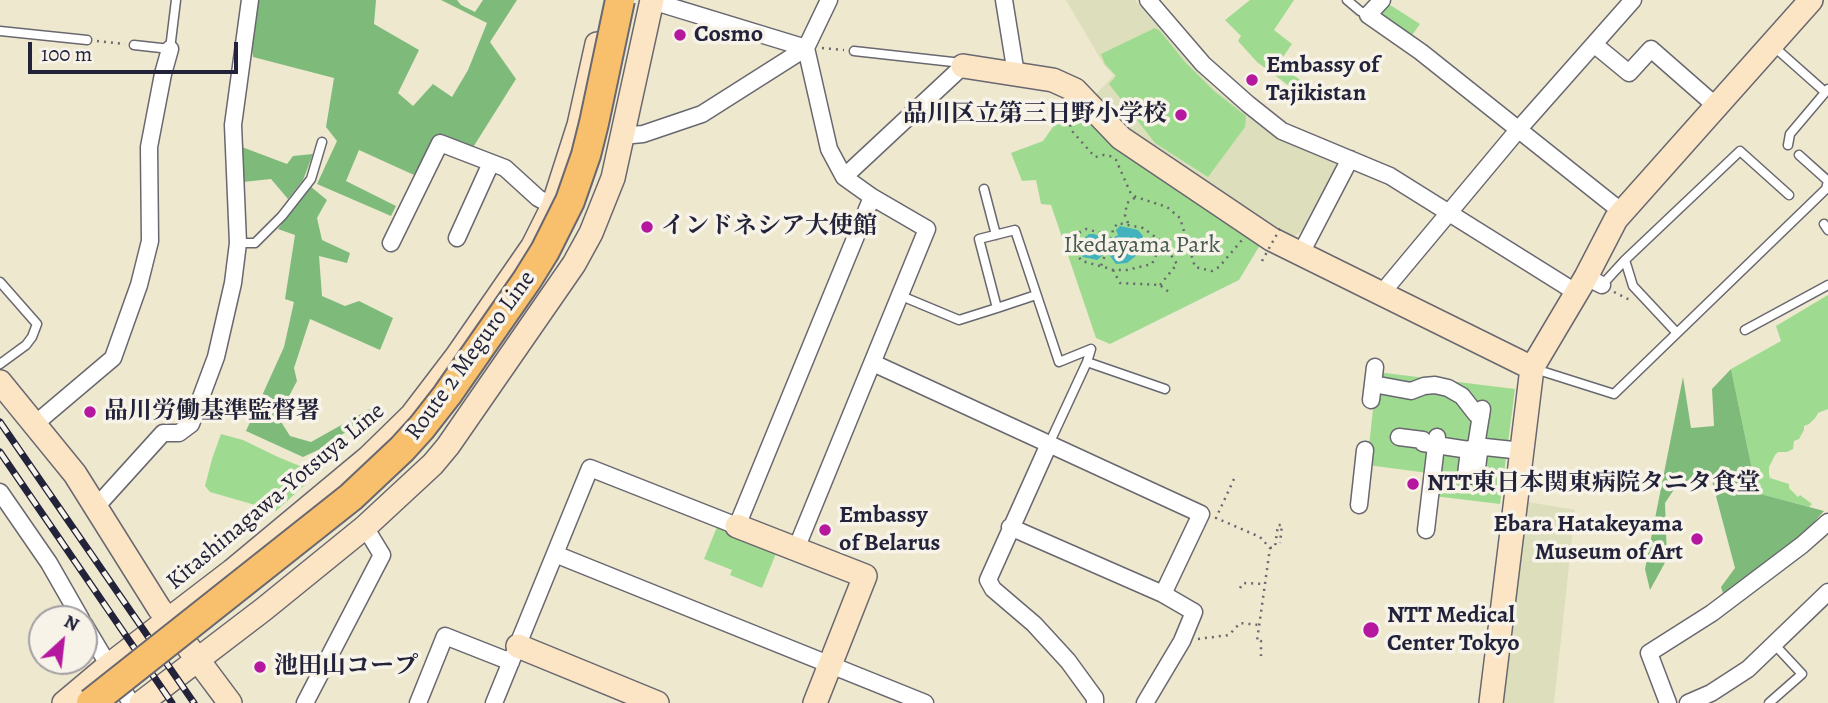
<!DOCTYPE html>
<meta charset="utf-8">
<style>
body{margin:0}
#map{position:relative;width:1828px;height:703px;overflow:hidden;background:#eee8cf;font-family:Alegreya,serif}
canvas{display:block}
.north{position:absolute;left:28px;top:605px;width:70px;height:70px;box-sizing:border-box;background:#f7f3e8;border:2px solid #a29fa3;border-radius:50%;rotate:27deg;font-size:19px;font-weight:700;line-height:28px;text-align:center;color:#22223b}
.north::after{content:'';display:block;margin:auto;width:24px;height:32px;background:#b5179e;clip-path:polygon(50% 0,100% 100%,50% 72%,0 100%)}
.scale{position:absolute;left:28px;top:42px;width:210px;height:32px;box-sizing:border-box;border:4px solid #22223b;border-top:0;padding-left:9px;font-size:21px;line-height:24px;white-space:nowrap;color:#22223b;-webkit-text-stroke:5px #f7f3e8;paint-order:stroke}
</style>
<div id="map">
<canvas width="1828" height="703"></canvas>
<div class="north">N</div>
<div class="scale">100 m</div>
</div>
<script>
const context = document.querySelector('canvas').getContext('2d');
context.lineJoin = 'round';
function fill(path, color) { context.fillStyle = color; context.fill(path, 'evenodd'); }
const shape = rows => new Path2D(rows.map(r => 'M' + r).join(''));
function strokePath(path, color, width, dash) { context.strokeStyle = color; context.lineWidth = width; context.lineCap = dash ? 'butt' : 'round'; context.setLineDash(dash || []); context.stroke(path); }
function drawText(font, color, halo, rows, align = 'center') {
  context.font = font + ' Alegreya,"Noto Serif JP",serif'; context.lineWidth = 7; context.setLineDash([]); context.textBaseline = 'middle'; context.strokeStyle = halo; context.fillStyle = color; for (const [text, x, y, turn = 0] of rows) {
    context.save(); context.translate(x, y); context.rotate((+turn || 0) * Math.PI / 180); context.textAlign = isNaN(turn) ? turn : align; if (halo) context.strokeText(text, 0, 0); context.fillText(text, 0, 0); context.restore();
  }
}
const built = shape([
 [1066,0,1135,0,1188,62,1216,90,1281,138,1340,161,1304,229,1293,237,1269,226,1130,135,1095,95,1114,75,1104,65],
 [1522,501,1575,510,1554,703,1497,703]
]);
const green = shape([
 [1250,0,1294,0,1274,30,1292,44,1278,64,1307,85,1300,94,1257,62,1238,41,1241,36,1225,20],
 [1387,3,1420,24,1410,38,1376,15],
 [1155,28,1160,31,1185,62,1214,91,1246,116,1245,127,1208,177,1155,143,1109,84,1116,76,1105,64,1101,54],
 [1081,106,1263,240,1239,280,1110,344,1096,338,1051,205,1041,204,1036,180,1022,181,1011,153,1043,141,1055,124],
 [1828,295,1828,409,1818,413,1816,417,1809,424,1804,426,1804,430,1799,439,1794,441,1793,449,1787,452,1778,452,1775,455,1769,467,1769,474,1770,478,1789,484,1789,488,1798,497,1800,495,1812,504,1809,507,1757,493,1731,369,1781,341,1776,326],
 [1377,372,1515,389,1500,504,1434,496,1436,474,1367,465],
 [221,434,243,440,278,457,312,471,306,484,276,511,210,492,205,486,212,459],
 [717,527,777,551,762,588,730,575,732,570,704,559]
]);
const forest = shape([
 [257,0,376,0,374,24,419,50,398,93,413,106,433,84,452,97,468,70,487,23,441,0,457,0,461,5,475,12,483,0,517,0,490,42,516,79,472,149,435,137,414,175,359,150,346,181,396,206,391,216,317,184,337,141,326,127,334,78,253,57,251,42],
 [242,147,287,164,293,156,313,154,303,180,288,199,271,179,243,182],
 [310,186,327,200,317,218,322,240,350,253,347,263,319,256,322,296,345,306,359,301,393,318,380,350,310,319,294,368,297,381,278,417,290,436,311,442,377,405,331,444,303,457,246,431,284,347,294,302,285,299,295,235,278,229],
 [1731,369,1757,493,1824,511,1800,538,1724,596,1721,587,1735,568,1712,481,1679,482,1665,503,1667,559,1650,590,1645,569,1683,377,1691,428,1714,426,1712,389]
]);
const water = shape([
 [1120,226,1138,230,1143,236,1137,255,1127,263,1116,264,1107,252,1097,260,1083,257,1079,253,1080,242,1089,234,1094,234,1107,240,1112,239,1118,235,1116,230]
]);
const path = shape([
 [97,41,125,44],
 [822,48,844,50],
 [1071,111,1069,121,1072,131,1095,157,1104,155,1110,156,1116,160,1131,194,1136,197,1167,207,1180,218,1195,267,1212,271,1219,267,1242,240],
 [1128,223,1125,215,1127,203,1136,197],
 [1162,242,1186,238],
 [1100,266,1082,261,1077,255,1076,246,1080,232,1086,229,1112,236],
 [1113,270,1120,283,1160,285,1170,293],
 [1160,285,1177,264,1162,242,1143,228,1118,223,1113,229,1112,236,1101,266,1113,270,1127,270,1152,264,1162,242],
 [1614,292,1630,300],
 [1234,479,1216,518,1260,537,1270,548,1257,641,1261,641,1261,656],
 [1270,548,1275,547,1278,525,1282,525,1280,543],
 [1240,588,1243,583,1265,584],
 [1198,639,1229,635,1240,623,1259,625]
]);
const lane = shape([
 [1347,0,1360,11,1368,15],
 [0,31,87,40],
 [134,45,170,49,176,0],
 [1772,45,1825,92],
 [854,51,953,62,960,65],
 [1788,145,1790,134,1828,89],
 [1799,155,1828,181],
 [984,189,996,235],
 [1824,224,1828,230],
 [238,243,255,243,282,216,311,179,322,142],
 [1625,260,1633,286,1676,332],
 [0,282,37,324,32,337,26,345,0,364],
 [1602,285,1625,260,1740,151,1789,195],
 [899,295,959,320,997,308,979,239,1015,230,1059,362,1091,349,1087,362,1049,444],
 [997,308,1036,295],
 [1745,330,1828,285],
 [1087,362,1165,389],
 [1535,369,1614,394,1826,189,1828,181],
 [1769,703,1802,674,1774,644]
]);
const street = shape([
 [1004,0,1016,74],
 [1148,0,1203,64,1248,104,1282,131,1390,176,1577,293],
 [1382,0,1368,15,1421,52,1622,212],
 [652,1,806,48],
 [1595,45,1629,73,1651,49,1716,106],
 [622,136,643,134,702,114,806,48,829,0],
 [844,177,963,66],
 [457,238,491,163],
 [391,243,440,143,505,168,538,198,553,206],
 [1301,253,1350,159],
 [1586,277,1602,285],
 [1381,294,1518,130,1633,0],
 [873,363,1201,514,1163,594,1194,612,1182,641,1145,703],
 [1373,384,1411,391,1424,386,1435,385,1448,388,1462,396,1476,414,1481,416],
 [1371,400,1375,367],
 [1482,409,1476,446,1475,451,1479,452,1476,476,1466,475,1469,450,1476,446,1522,451],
 [35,424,113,358,139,285,150,241,149,147,163,74,170,49],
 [1399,437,1423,440,1423,443,1469,450],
 [1049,444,988,580,993,589,1034,624,1068,661,1095,698,1095,703],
 [0,492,49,563,81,619],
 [1359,505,1365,450],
 [96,507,163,433,179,433,191,424,216,357,233,283,238,243,233,125,250,0],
 [1010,527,1163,594],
 [1426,530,1437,437],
 [796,549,927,229,872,197,844,177,829,149,806,48],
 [555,554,925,703],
 [84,624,131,703],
 [305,703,382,555,365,527],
 [418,703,445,636,511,662],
 [494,703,590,468,737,526,872,197],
 [1668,703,1649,653,1712,613,1802,545,1828,522],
 [1688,703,1711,693,1748,669,1828,592]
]);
const secondary = shape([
 [963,66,1053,80,1075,90,1121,138,1271,239,1532,368],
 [0,382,75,474,159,608,230,703],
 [737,526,865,576,815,703],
 [518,646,657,703],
 [64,703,108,666,232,571,369,457,412,415,457,356,533,246,553,206,579,125,597,44],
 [141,703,264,609,365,527,433,464,448,446,574,264,591,233,613,178,652,0],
 [1491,703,1532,368,1586,277,1616,219,1811,0]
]);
const rail = shape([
 [0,422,194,703],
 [0,452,172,703]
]);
const pathBridge = shape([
 [1262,261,1282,225]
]);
const highwayBridge = shape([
 [91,703,351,497,402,449,422,427,447,395,527,280,545,251,570,201,586,155,594,123,620,0]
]);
const markers = [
 [680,35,7,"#b5179e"],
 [1252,80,7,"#b5179e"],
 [1181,115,7,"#b5179e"],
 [647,227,7,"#b5179e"],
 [90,412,7,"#b5179e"],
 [1413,484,7,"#b5179e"],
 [825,530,7,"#b5179e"],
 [1697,539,7,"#b5179e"],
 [1371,630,9,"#b5179e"],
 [260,667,7,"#b5179e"]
];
const poiNames = [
 ["Cosmo",694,35],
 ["Embassy of",1266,66],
 ["Tajikistan",1266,94],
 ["品川区立第三日野小学校",1167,115,"right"],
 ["インドネシア大使館",661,227],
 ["品川労働基準監督署",104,412],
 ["NTT東日本関東病院タニタ食堂",1427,484],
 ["Embassy",839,516],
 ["of Belarus",839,544],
 ["Ebara Hatakeyama",1683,525,"right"],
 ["Museum of Art",1683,553,"right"],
 ["NTT Medical",1387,616],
 ["Center Tokyo",1387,644],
 ["池田山コープ",274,667]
];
const parkNames = [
 ["Ikedayama Park",1142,246]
];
const streetNames = [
 ["Route 2 Meguro Line",471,356,-54],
 ["Kitashinagawa-Yotsuya Line",276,497,-40]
];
fill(built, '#dcdebc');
fill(green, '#9edb90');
fill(forest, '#7ebb7a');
fill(water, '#43b2bd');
strokePath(lane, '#69676f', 11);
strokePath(street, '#69676f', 19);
strokePath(secondary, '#69676f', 26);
strokePath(path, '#69676f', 2.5, [2, 5]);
strokePath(lane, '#fff', 8);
strokePath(street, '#fff', 16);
strokePath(secondary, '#fce5c4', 23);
strokePath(rail, '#22223b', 7);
strokePath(rail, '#f7f3e8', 4.5, [13]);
strokePath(highwayBridge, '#69676f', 32, []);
strokePath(pathBridge, '#69676f', 2.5, [2, 5]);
strokePath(highwayBridge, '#f8bf6c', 28);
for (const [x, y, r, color] of markers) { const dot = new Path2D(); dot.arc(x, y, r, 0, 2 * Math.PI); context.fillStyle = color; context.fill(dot); strokePath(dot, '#f7f3e8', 2.5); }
drawText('bold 24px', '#22223b', '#f7f3e8', poiNames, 'left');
drawText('24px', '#475a54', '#f7f3e8', parkNames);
drawText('24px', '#22223b', '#f7f3e8', streetNames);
</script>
